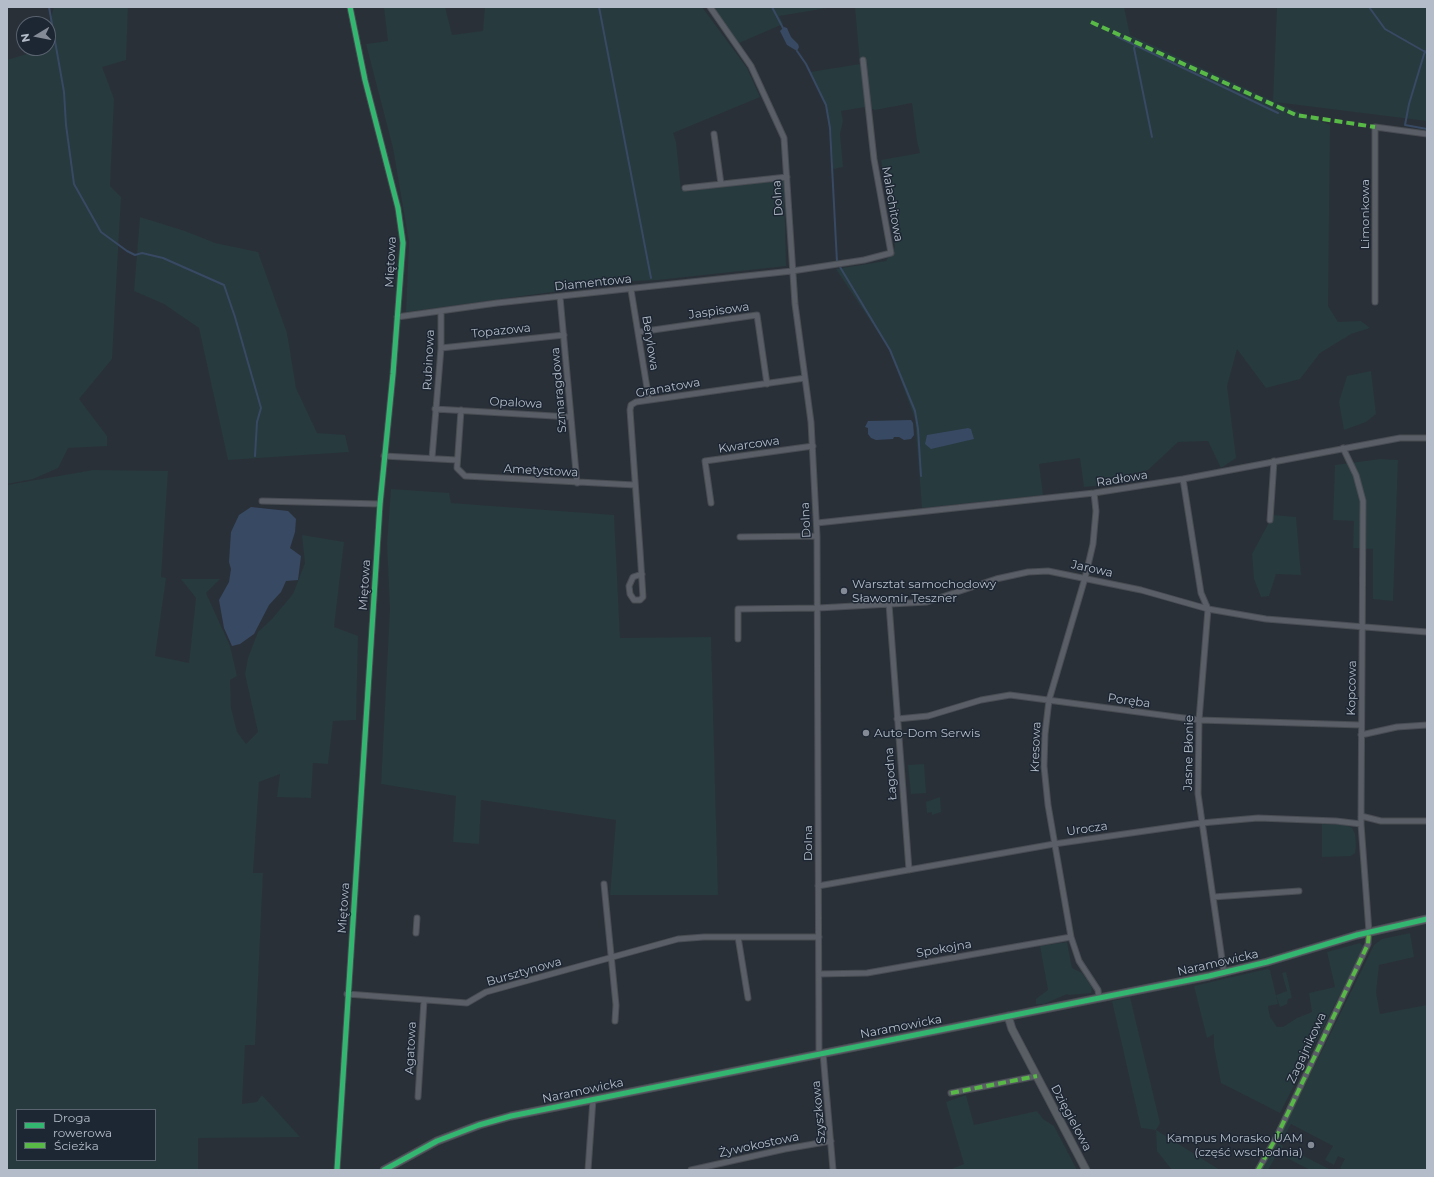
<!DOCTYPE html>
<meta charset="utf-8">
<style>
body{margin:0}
#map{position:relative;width:1434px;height:1177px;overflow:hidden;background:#2a3038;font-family:Montserrat,sans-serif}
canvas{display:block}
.frame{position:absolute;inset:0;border:8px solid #b4bcc9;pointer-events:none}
.legend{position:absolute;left:16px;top:1109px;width:140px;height:52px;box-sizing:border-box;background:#1d2633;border:1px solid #59626f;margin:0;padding:5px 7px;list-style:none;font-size:12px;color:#b4bcc9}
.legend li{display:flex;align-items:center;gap:8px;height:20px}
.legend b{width:20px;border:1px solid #59626f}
.north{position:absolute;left:16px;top:16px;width:40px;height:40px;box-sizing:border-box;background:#1d2633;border:1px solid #59626f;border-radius:50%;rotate:260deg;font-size:11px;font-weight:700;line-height:16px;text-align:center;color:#b4bcc9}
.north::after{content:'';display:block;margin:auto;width:14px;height:18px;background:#848b96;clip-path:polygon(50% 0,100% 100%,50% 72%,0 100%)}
</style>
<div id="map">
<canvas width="1434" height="1177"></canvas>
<div class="frame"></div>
<ul class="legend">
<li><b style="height:5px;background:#33b770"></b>Droga rowerowa</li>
<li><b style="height:5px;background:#58b947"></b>Ścieżka</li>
</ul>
<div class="north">N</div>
</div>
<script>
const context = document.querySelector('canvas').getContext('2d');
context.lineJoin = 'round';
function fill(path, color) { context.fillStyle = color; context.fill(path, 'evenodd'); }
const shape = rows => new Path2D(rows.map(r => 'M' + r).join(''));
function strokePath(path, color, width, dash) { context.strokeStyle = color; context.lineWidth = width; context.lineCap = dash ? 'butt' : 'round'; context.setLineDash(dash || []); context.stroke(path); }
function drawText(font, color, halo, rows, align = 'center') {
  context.font = font + ' Montserrat,sans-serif'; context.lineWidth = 3; context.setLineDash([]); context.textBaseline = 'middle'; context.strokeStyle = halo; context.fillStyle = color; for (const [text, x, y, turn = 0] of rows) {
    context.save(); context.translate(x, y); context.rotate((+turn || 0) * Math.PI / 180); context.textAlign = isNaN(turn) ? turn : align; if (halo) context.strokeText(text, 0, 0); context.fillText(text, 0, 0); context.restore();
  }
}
const green = shape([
 [54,7,128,7,126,60,102,67,114,99,110,186,121,197,112,359,79,399,107,436,107,446,68,448,58,468,33,479,7,484,7,60,53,46,49,24],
 [445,7,452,35,483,31,485,7,702,7,747,68,760,97,673,133,676,142,681,190,784,181,786,266,658,280,632,281,406,312,409,242,393,148,366,44,388,41,384,8],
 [712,7,833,7,779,16,783,24,739,43],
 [855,7,1124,7,1130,35,1273,101,1277,7,1427,7,1427,121,1275,102,1330,125,1328,306,1338,322,1361,321,1370,328,1351,334,1320,353,1300,379,1266,388,1237,349,1227,386,1236,458,1221,468,1208,441,1178,442,1148,470,1127,475,1113,484,1084,487,1080,458,1039,464,1043,495,922,508,915,419,890,350,836,269,886,261,895,247,881,160,920,153,917,141,912,103,875,110,865,107,841,111,843,121,840,134,843,167,833,169,831,130,826,105,810,72,860,64],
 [140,217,185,231,215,243,258,252,287,333,296,388,317,433,345,435,349,452,228,460,199,328,164,304,134,291],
 [1371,371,1376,414,1366,422,1344,430,1339,402,1347,376],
 [1380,459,1398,460,1393,601,1373,599,1373,549,1353,548,1354,521,1333,520,1335,465],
 [93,470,168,471,161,577,166,578,155,656,189,663,196,598,181,579,220,579,206,593,230,646,237,676,230,680,231,708,237,732,246,744,258,732,245,674,248,658,258,632,272,619,293,594,305,563,302,535,344,542,334,627,358,636,356,720,333,721,328,764,313,763,311,798,277,797,280,774,259,782,253,873,263,873,255,1045,245,1045,242,1104,257,1102,262,1095,300,1137,198,1138,198,1170,7,1170,7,485],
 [17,1110,155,1110,155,1160,17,1160],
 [391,489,449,493,451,503,614,515,620,638,711,637,718,895,610,895,616,820,481,800,479,844,453,842,456,796,381,784,390,609,387,543],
 [1273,515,1296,517,1301,575,1276,574,1269,596,1261,597,1254,579,1252,554],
 [924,764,926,793,911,794,908,765],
 [940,797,941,812,932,815,932,812,927,813,926,802],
 [1322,824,1347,825,1352,828,1355,834,1356,846,1355,853,1351,856,1322,857],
 [1410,933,1414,957,1379,965,1376,992,1380,1014,1427,1005,1427,1170,1343,1170,1340,1168,1345,1159,1340,1157,1338,1156,1334,1165,1325,1160,1333,1146,1291,1124,1285,1135,1293,1139,1291,1142,1283,1139,1282,1132,1374,945,1382,939],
 [1067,942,1072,968,1082,973,1087,980,1092,988,1091,993,1069,995,1067,994,1044,1004,1036,1004,1036,999,1048,990,1040,946],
 [1360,943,1364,947,1280,1113,1221,1083,1214,1047,1214,1034,1207,1038,1194,986,1267,969,1270,970,1278,1004,1268,1006,1270,1017,1277,1027,1283,1027,1297,1018,1312,1012,1309,993,1335,987,1327,952],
 [1286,972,1292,998,1288,999,1287,1004,1280,1007,1276,995,1287,991,1282,973],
 [1130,997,1160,1123,1156,1130,1220,1170,1172,1170,1157,1151,1156,1130,1141,1128,1112,1001],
 [966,1095,974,1125,1037,1111,1043,1119,1054,1126,1077,1170,949,1170,964,1164,946,1102],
 [1278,1143,1283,1146,1279,1155,1277,1154,1268,1170,1262,1170],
 [1292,1150,1325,1167,1331,1170,1310,1170,1285,1157,1289,1151]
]);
const water = shape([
 [784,27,787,28,791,37,798,44,799,47,797,51,787,45,780,31],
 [911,420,913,423,914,435,911,439,904,440,899,437,894,437,893,439,876,440,871,438,868,434,868,428,865,427,868,421],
 [968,428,971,429,974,439,931,449,925,444,927,435],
 [251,507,288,511,296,519,295,532,290,548,301,556,298,580,286,581,281,592,269,605,254,634,240,644,232,646,224,628,219,600,229,582,231,569,229,562,231,532,239,515]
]);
const stream = shape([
 [49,7,64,92,66,125,74,184,101,232,127,251,135,255,142,253,163,258,224,285,235,317,261,408,257,422,255,456],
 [599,7,651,278],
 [772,7,783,28],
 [1369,7,1385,29,1427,53],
 [1116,36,1278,113],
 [1136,45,1134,48,1152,137],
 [797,51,806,64,826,105,830,128,837,262,890,350,915,411,918,429,921,476],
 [1425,51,1409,104,1405,125,1427,129]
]);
const street = shape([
 [710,7,751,66,784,138,795,304,811,422,817,536,819,1053],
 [714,134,721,184],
 [685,188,787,177],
 [631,290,649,400],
 [560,297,577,483],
 [1375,302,1375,127,1427,134],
 [397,317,497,303,792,271,864,260,891,253,874,159,863,60],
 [639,332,757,315,767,384],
 [441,348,564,335],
 [435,409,571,417],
 [461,410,457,468,465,476,635,485],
 [384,456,457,460],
 [432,458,441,348,441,311],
 [1183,479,1201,593,1208,609,1199,720,1198,794,1224,973],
 [1094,493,1096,511,1093,544,1085,578,1049,700,1045,734,1044,766,1048,805,1071,937,1079,961,1098,990,1099,998],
 [262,501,380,504],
 [711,503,705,461,813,446],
 [1270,520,1274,461],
 [817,523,1094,493,1183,479,1400,438,1427,438],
 [740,537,817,536],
 [642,574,633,577,629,586,630,594,634,600,640,600,643,597,640,550,630,410,631,405,636,402,805,378],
 [889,604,909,870],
 [738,639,738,609,818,608,927,602,996,579,1028,572,1048,571,1141,590,1208,609,1266,619,1427,632],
 [897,719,928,716,981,700,1010,695,1199,720,1361,725],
 [1361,735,1397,727,1427,725],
 [1361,816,1381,821,1427,821],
 [604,884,616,1005,615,1021],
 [818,886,1054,844,1201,823,1258,818,1336,821,1361,824],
 [1213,897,1299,891],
 [416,933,417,918],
 [738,937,748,998],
 [819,974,867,973,1071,937],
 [347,994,467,1003,486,992,678,939,704,937,819,937],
 [823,1053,833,1170],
 [951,1093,1037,1076],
 [418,1097,424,1000],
 [337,1170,380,504,393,374,403,243,398,208,365,80,350,7],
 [588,1170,593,1099],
 [691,1170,785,1149,831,1141],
 [1258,1170,1276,1138,1368,944,1369,932,1361,824,1363,501,1356,475,1343,448]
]);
const secondary = shape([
 [1008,1016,1012,1029,1086,1170],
 [384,1170,437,1141,479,1125,511,1116,1209,976,1267,962,1357,935,1427,919]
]);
const quiet = shape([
 [1091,22,1296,115,1375,127],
 [951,1093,1037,1076],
 [1258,1170,1276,1138,1368,944,1369,932]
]);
const cycleway = shape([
 [337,1170,380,504,393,374,403,243,398,208,365,80,350,7],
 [384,1170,437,1141,479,1125,511,1116,1209,976,1267,962,1357,935,1427,919]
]);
const markers = [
 [844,591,4,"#848b96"],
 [866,733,4,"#848b96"],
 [1311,1145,4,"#848b96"]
];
const streetNames = [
 ["Dolna",778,198,-94],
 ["Malachitowa",892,204,80],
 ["Limonkowa",1365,214,-90],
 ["Miętowa",391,262,-87],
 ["Diamentowa",593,283,-6],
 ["Jaspisowa",719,311,-8],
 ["Topazowa",501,331,-6],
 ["Berylowa",650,343,81],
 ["Rubinowa",429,360,-87],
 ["Granatowa",668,388,-10],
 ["Szmaragdowa",559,390,-95],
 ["Opalowa",516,403,3],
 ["Kwarcowa",749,445,-8],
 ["Ametystowa",541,471,3],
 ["Radłowa",1122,479,-9],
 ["Dolna",806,520,-93],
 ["Jarowa",1092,569,12],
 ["Miętowa",365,585,-86],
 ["Kopcowa",1352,688,-89],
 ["Poręba",1129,701,8],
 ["Kresowa",1036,747,-88],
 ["Jasne Błonie",1189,753,-89],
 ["Łagodna",891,774,-94],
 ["Urocza",1087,829,-8],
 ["Dolna",808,843,-90],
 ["Miętowa",344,908,-86],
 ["Spokojna",944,949,-10],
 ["Naramowicka",1218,963,-13],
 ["Bursztynowa",524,972,-16],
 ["Naramowicka",901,1027,-11],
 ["Agatowa",411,1048,-87],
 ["Zagajnikowa",1307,1048,-65],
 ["Naramowicka",583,1091,-12],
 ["Szyszkowa",819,1112,-95],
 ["Dzięgielowa",1071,1118,62],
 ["Żywokostowa",759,1145,-12]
];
const poiNames = [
 ["Warsztat samochodowy",852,584],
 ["Sławomir Teszner",852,598],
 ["Auto-Dom Serwis",874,733],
 ["Kampus Morasko UAM",1303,1138,"right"],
 ["(część wschodnia)",1303,1152,"right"]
];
fill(green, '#273a3e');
fill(water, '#384963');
strokePath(stream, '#384963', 2);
strokePath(street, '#484c53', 7);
strokePath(secondary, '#484c53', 9);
strokePath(street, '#5a5e66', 5);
strokePath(secondary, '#595d64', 7);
strokePath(quiet, '#58b947', 4, [8, 4]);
strokePath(cycleway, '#33b770', 5);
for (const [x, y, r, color] of markers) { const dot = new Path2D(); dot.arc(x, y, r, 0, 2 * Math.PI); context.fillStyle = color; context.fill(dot); strokePath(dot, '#1d2633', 1.5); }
drawText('12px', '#b4bcc9', '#1d2633', streetNames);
drawText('12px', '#b4bcc9', '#1d2633', poiNames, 'left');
</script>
